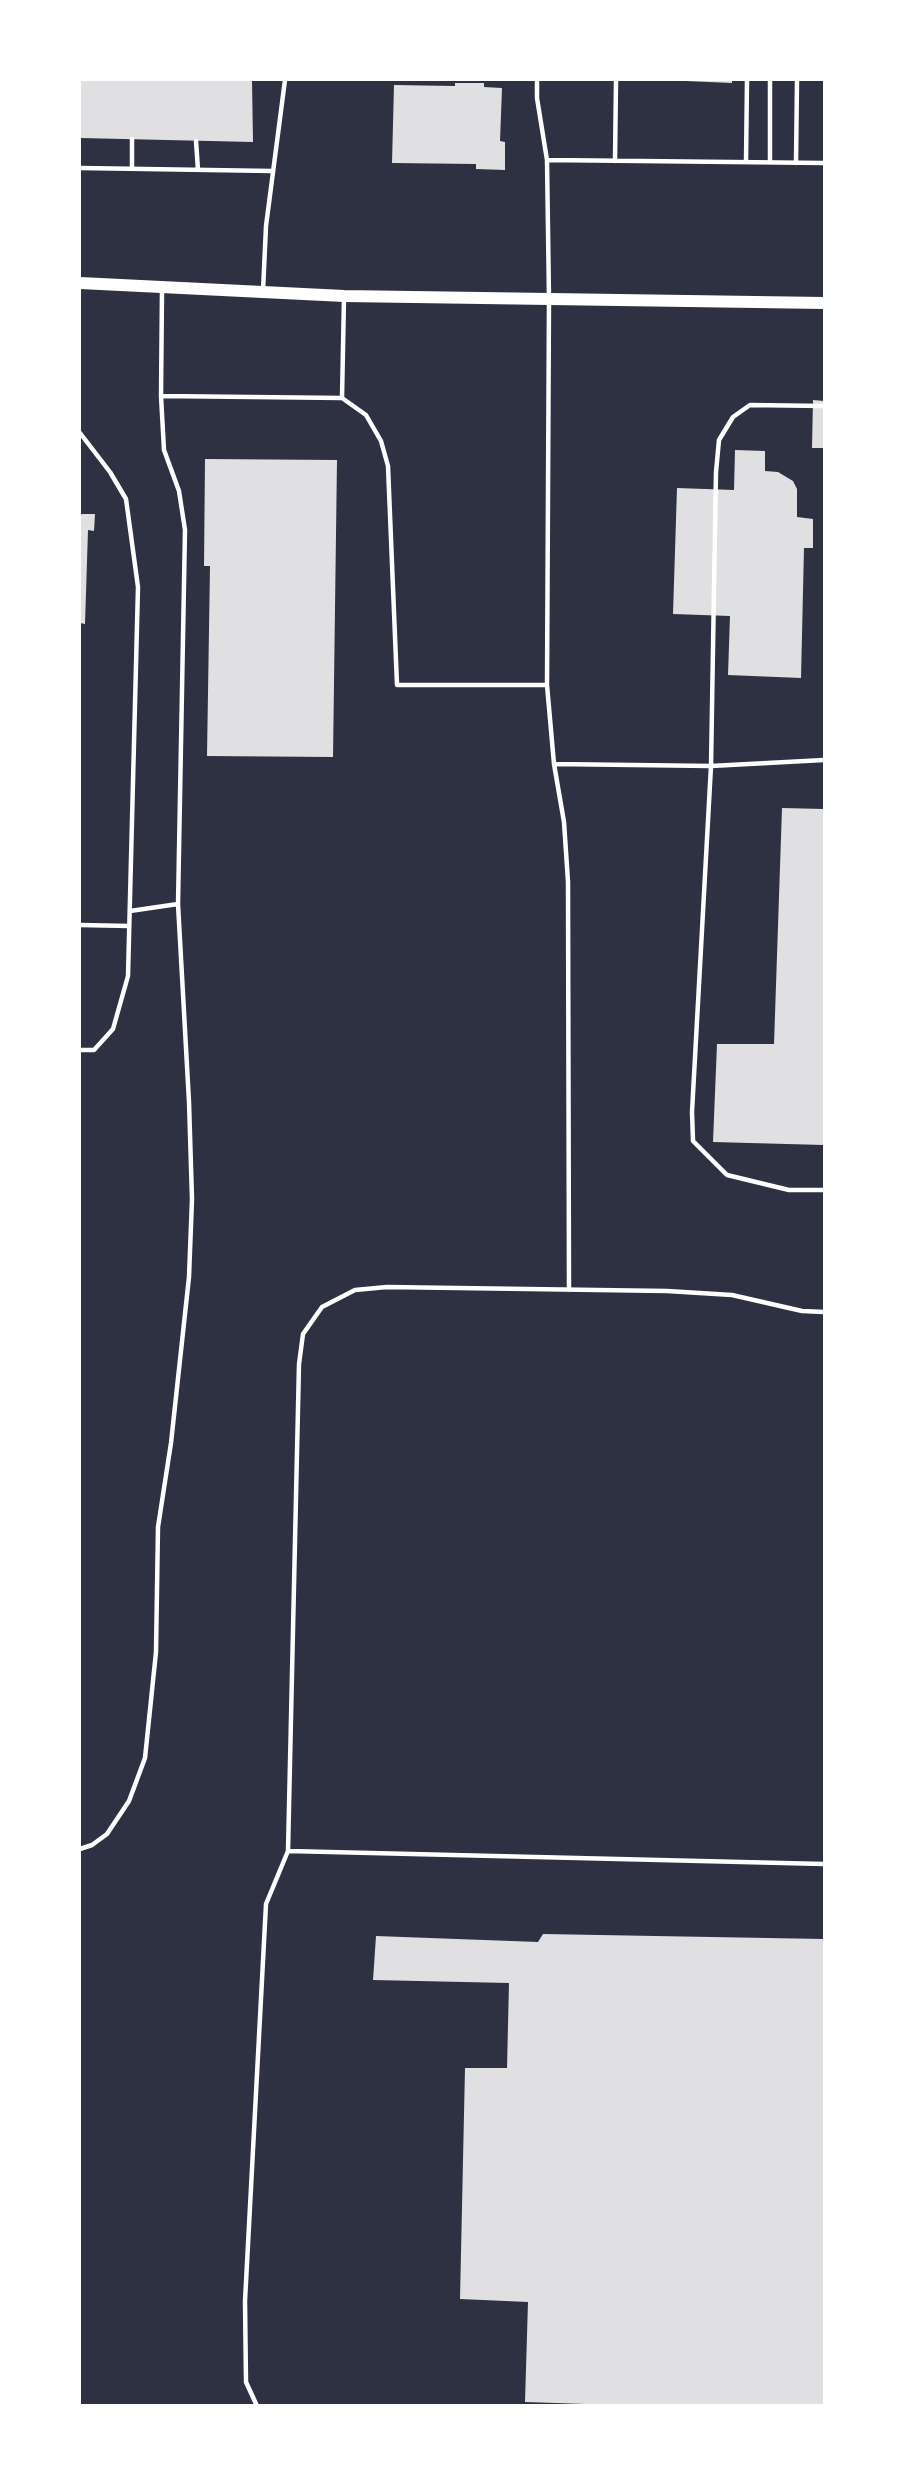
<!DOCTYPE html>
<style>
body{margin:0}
#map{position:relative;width:904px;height:2485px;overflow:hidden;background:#2d3142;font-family:Montserrat,sans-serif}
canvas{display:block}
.frame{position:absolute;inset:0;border:81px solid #fff;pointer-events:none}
</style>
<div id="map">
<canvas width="904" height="2485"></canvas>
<div class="frame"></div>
</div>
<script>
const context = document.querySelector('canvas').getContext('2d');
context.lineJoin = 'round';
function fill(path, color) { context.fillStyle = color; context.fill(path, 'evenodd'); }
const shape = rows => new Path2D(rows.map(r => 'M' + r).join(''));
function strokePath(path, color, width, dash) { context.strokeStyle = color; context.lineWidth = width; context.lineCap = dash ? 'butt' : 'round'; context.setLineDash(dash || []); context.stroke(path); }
const building = shape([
 [80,80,252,80,253,142,80,138],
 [686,80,732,80,732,83,686,81],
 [455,83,484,83,484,87,502,88,500,141,505,142,505,170,476,169,476,164,392,163,394,85,455,86],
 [813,400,824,401,824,448,812,448],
 [735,450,765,451,765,471,778,472,793,481,797,489,797,517,813,519,813,548,804,548,801,678,728,675,730,616,673,614,677,488,734,490],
 [205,459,337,460,333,757,207,756,210,566,204,566],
 [80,514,95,514,94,531,88,530,85,624,80,623],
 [782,808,824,809,824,1145,713,1142,717,1044,774,1044],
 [543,1934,824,1939,824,2406,646,2406,525,2402,528,2302,460,2299,465,2068,507,2068,509,1983,373,1980,376,1936,538,1942]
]);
const service = shape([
 [537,80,537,98,547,160,549,299,547,685,554,764,711,766,824,760],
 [132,139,132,169],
 [196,141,198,170],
 [547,160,824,163],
 [615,161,616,80],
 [746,162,747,80],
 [770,162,770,80],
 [796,163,797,80],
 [80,168,272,171],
 [162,289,161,396,342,398,366,415,381,441,388,466,397,685,547,685],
 [263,291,266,226,285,80],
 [342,398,344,298],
 [824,406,750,405,733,417,719,440,716,472,711,766,692,1112,693,1141,727,1175,789,1190,824,1190],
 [80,433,110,472,126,499,138,587,128,976,113,1029,94,1050,80,1050],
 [554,764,564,822,568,882,569,1290],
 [130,911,178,904],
 [80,925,129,926],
 [80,1849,92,1845,107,1834,129,1801,145,1758,156,1652,158,1527,171,1443,189,1277,192,1199,189,1102,178,904,185,530,179,491,164,450,161,396],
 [288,1851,824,1864],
 [257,2406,246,2382,245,2301,266,1904,288,1851,299,1364,303,1334,322,1307,355,1290,387,1287,667,1291,732,1295,802,1311,824,1312]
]);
const secondary = shape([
 [80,283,344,296,824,303]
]);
fill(building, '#e0e0e3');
strokePath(service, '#fff', 4.5);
strokePath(secondary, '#fff', 12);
</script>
